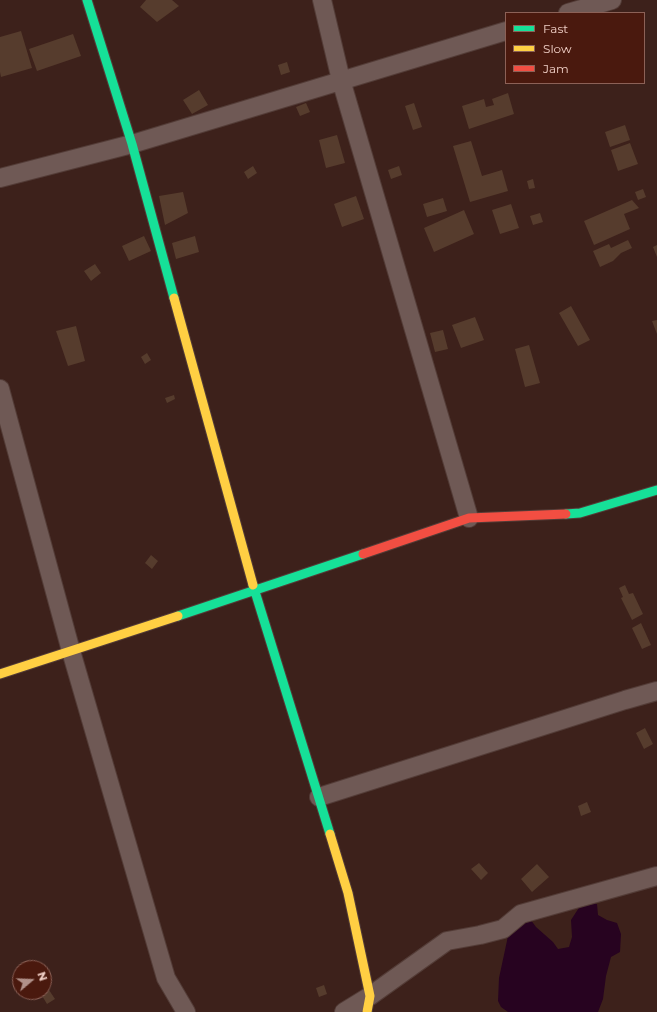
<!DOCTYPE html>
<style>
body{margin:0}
#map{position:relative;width:657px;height:1012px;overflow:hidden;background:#3d211b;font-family:Montserrat,sans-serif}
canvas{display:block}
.legend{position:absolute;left:505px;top:12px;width:140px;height:72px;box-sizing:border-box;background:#4a190e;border:1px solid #8c6157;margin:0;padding:5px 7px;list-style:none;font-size:12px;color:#efcec5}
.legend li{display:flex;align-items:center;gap:8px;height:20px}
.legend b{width:20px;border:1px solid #8c6157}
.north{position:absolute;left:12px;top:960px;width:40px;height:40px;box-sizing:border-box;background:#4a190e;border:1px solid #8c6157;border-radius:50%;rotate:71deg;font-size:11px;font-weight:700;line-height:16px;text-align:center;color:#efcec5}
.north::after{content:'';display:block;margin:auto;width:14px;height:18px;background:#b1918a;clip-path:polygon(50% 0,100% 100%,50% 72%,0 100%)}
</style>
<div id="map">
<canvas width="657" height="1012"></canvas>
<ul class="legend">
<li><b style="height:5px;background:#16e098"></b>Fast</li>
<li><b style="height:5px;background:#ffcf43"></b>Slow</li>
<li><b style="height:5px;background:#f24e42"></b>Jam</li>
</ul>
<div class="north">N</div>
</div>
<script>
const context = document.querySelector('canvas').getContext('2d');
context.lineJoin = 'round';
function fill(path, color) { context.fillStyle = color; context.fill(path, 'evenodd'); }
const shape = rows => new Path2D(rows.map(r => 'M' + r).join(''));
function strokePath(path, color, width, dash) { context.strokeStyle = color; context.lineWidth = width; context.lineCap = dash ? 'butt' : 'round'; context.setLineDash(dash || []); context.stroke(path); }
const water = shape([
 [587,900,597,904,598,915,607,920,617,923,621,934,620,952,611,957,606,976,603,999,598,1012,508,1012,501,1007,498,1001,499,978,508,936,514,925,528,916,536,927,553,942,558,949,569,947,572,937,571,920,582,903]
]);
const building = shape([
 [146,0,172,0,179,6,157,22,140,7],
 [21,31,32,68,1,77,0,72,0,37],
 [73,34,81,56,37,71,29,49],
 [287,62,290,72,281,75,278,65],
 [199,90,208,105,192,114,183,100],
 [508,93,514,114,469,129,462,106,484,99,486,107,494,105,492,99],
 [306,103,310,112,300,116,296,107],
 [414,103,422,127,413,130,405,106],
 [625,125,630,140,610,147,605,132],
 [337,135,345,163,326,168,319,140],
 [471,141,482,176,502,170,508,191,470,202,453,146],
 [630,143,638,164,618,171,611,150],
 [253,166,257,173,248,179,244,172],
 [399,166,402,175,391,179,388,170],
 [533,179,535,188,529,189,527,181],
 [643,189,646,197,638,200,635,192],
 [183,192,188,213,165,225,159,196],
 [356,196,364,219,342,227,334,204],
 [443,198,447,211,427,217,423,204],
 [632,200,639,208,624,214,630,229,594,245,584,221],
 [511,204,519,228,500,234,492,210],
 [464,210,474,234,434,252,424,228],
 [540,213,543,222,533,225,530,216],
 [144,236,151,251,129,261,122,246],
 [195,236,199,252,176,259,172,243],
 [628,240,632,248,621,253,613,261,600,267,593,251,609,244,611,248],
 [657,245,657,257,653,247],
 [95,264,101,273,91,281,84,271],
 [571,306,590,340,578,346,559,313],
 [475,317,484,340,461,348,452,325],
 [657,320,657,334,652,321],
 [76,326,85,361,68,366,56,331],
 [443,330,448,349,435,352,430,333],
 [529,345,540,383,525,387,515,349],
 [147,353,151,360,145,364,141,357],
 [174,395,175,399,167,403,165,398],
 [151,555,158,561,152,569,145,563],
 [625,585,629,594,633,593,643,614,632,620,621,598,623,597,619,588],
 [641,623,651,645,642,649,632,628],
 [645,728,653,744,644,749,636,733],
 [587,802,591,812,581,816,578,806],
 [479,863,488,873,481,880,471,869],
 [537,864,549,877,532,892,521,879],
 [324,985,327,994,319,997,316,988],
 [49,990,55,999,47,1004,41,994]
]);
const street = shape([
 [322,0,341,80,469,518],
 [568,13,612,0],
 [0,178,132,144,506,31],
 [0,389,71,651,166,978,186,1012],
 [319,797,625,700,657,691],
 [344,1012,370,996,447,941,480,935,503,929,521,914,657,876]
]);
const fast = shape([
 [87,0,132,144,174,298],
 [566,514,580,513,657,490],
 [253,585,330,834],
 [178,616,363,554]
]);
const slow = shape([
 [174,298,253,585],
 [0,674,178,616],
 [330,834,348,893,370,996,367,1012]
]);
const jam = shape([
 [363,554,469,518,566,514]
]);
fill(water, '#270320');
fill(building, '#563c2d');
strokePath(street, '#533c37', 20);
strokePath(fast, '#533c37', 11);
strokePath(slow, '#533c37', 11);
strokePath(jam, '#533c37', 11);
strokePath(street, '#6f5955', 18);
strokePath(fast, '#16e098', 9);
strokePath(slow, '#ffcf43', 9);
strokePath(jam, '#f24e42', 9);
</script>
